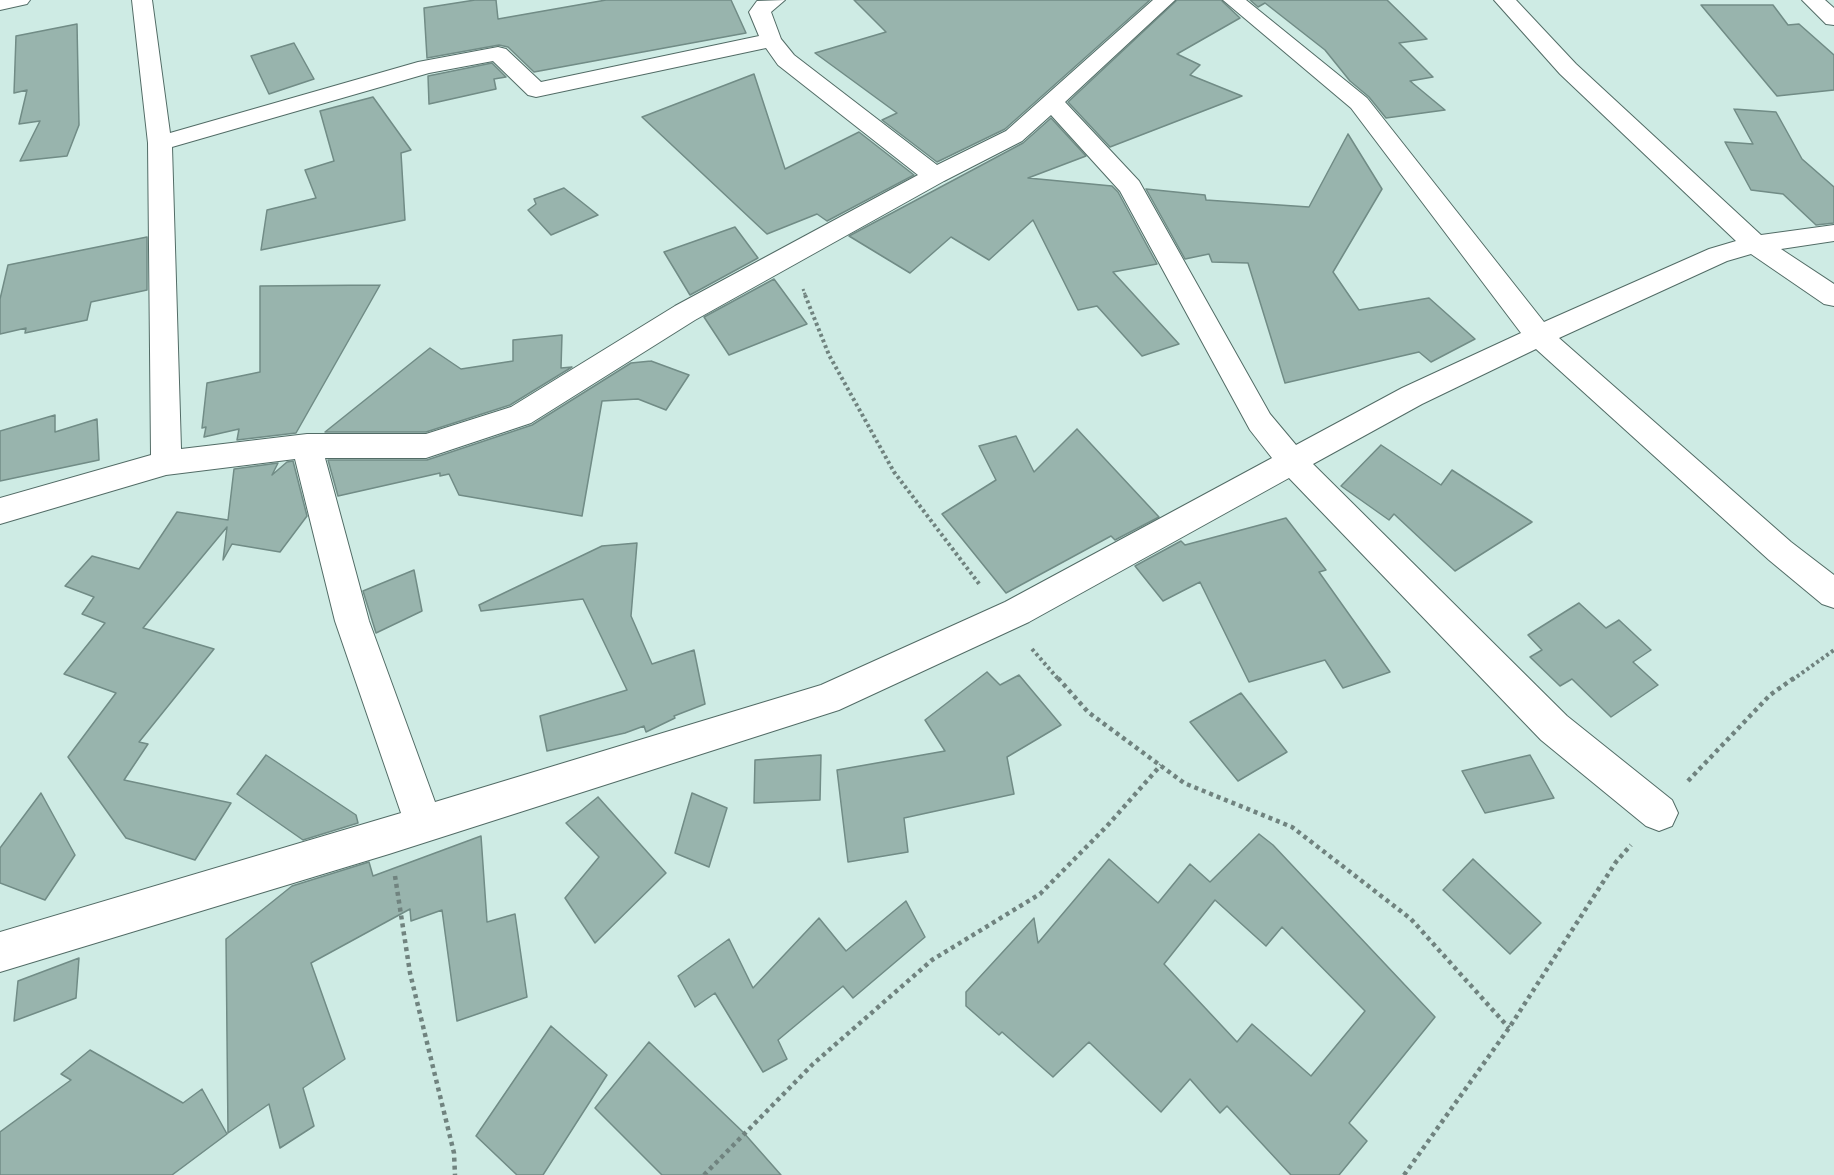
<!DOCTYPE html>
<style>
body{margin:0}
canvas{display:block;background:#ceebe4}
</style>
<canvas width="1834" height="1175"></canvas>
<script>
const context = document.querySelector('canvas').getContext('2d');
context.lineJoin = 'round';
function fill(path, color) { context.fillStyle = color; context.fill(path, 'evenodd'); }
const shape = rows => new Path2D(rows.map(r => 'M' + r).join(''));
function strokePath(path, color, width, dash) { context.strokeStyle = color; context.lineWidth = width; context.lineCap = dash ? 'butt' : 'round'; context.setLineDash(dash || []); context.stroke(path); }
const building = shape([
 [475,0,496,0,498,19,606,0,731,0,746,33,534,72,508,47,499,45,427,58,424,8,475,0],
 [854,0,1150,0,1005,129,937,162,882,120,897,113,815,53,886,32,854,0],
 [1177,0,1221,0,1240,18,1177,54,1200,65,1190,75,1242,96,1110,147,1068,102,1177,0],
 [1250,0,1387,0,1427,39,1399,43,1433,77,1410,81,1445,110,1386,118,1369,97,1350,81,1325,50,1265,3,1258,7,1250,0],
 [1701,5,1773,5,1788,25,1799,24,1834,55,1834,90,1777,96,1701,5],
 [77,24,79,125,67,156,20,161,40,121,19,124,27,90,14,93,16,36,77,24],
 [294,43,314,79,269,94,251,56,294,43],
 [492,63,506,77,494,79,496,89,429,104,428,76,492,63],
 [754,74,785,169,859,132,914,175,827,221,817,214,767,234,642,117,754,74],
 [373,97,411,150,401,153,405,220,261,250,267,210,316,198,305,170,334,161,320,111,373,97],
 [1734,109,1776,112,1802,159,1834,187,1834,223,1816,225,1783,194,1751,190,1725,142,1753,144,1734,109],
 [1051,118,1086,156,1028,178,1112,186,1118,192,1157,264,1113,272,1179,344,1142,356,1097,306,1078,310,1033,220,989,260,951,237,910,273,849,236,1023,143,1051,118],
 [1348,134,1382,189,1333,272,1359,310,1429,298,1475,339,1431,362,1419,352,1285,383,1248,263,1212,262,1209,254,1185,259,1146,189,1205,195,1206,200,1309,207,1348,134],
 [564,188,598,215,551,235,528,210,536,204,534,199,564,188],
 [735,227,758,258,690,295,664,252,735,227],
 [147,237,147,290,91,302,87,320,25,333,26,328,0,334,0,299,8,265,147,237],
 [774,279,807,324,729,355,704,317,774,279],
 [380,285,296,433,237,440,239,429,204,437,206,427,202,428,207,383,260,372,260,286,380,285],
 [562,335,561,368,572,367,510,405,426,432,325,432,430,348,461,369,513,361,513,340,562,335],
 [651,361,689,375,666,410,638,399,602,401,582,516,459,495,449,474,440,476,440,473,338,496,328,460,427,460,532,425,631,363,651,361],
 [55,415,55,432,97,419,99,460,0,481,0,431,55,415],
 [1077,429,1159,517,1115,540,1111,536,1006,593,942,514,996,480,979,446,1016,436,1034,472,1077,429],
 [1381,445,1441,485,1452,470,1532,522,1455,571,1394,514,1389,520,1341,486,1381,445],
 [293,461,307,516,280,552,232,544,223,560,227,527,143,628,214,649,139,742,148,744,124,780,231,803,195,860,126,838,68,757,116,693,64,674,105,623,82,614,94,597,65,586,92,556,139,569,177,512,228,520,234,469,278,463,272,475,287,462,293,461],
 [1286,518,1326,570,1319,572,1390,672,1343,688,1325,660,1249,682,1200,582,1163,601,1135,566,1181,541,1185,545,1286,518],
 [637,543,631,616,652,664,694,650,705,704,674,716,675,718,646,732,644,726,625,733,547,751,540,716,627,690,583,599,481,611,479,605,602,546,637,543],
 [414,570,422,611,376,633,363,591,414,570],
 [1579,603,1606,628,1619,620,1651,650,1633,662,1658,685,1611,717,1572,679,1560,686,1530,657,1542,650,1528,635,1579,603],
 [987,672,1000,685,1019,675,1061,725,1007,757,1014,794,904,818,908,852,848,862,837,770,945,751,925,720,987,672],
 [1241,693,1287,752,1238,781,1190,722,1241,693],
 [266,755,356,815,358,823,303,840,237,794,266,755],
 [821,755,820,800,754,803,755,760,821,755],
 [1530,755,1554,798,1485,813,1462,771,1530,755],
 [41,793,75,855,45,900,0,883,0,848,41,793],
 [692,793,727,808,709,867,675,853,692,793],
 [598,797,666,873,595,943,565,898,599,857,566,823,598,797],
 [1259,834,1273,845,1435,1017,1349,1123,1367,1141,1339,1175,1291,1175,1227,1106,1220,1113,1190,1079,1161,1112,1089,1042,1053,1077,1002,1032,999,1035,966,1006,966,992,1034,918,1038,943,1109,859,1158,903,1190,864,1210,882,1259,834],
 [1215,900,1266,946,1282,927,1365,1011,1311,1076,1252,1024,1237,1042,1164,964,1215,900],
 [481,836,487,922,515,914,527,997,457,1021,442,910,411,921,410,909,311,963,345,1059,303,1088,314,1126,280,1148,269,1104,228,1133,226,939,292,886,369,862,373,876,481,836],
 [1473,859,1541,923,1510,954,1443,890,1473,859],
 [906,901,925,937,853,998,843,986,778,1040,787,1059,763,1072,715,993,695,1007,678,976,729,939,753,988,819,918,846,951,906,901],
 [79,958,76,998,14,1021,18,981,79,958],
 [551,1026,607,1075,543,1175,517,1175,476,1136,551,1026],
 [649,1042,743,1132,781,1175,662,1175,595,1108,649,1042],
 [90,1050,183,1103,202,1089,227,1134,172,1175,0,1175,0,1132,71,1080,61,1074,90,1050]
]);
const pathFar2 = shape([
 [803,289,806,297]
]);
const pathFar1 = shape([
 [805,295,829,355,894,472,980,585],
 [1032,649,1059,680],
 [1792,680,1834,650]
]);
const path = shape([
 [1058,678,1088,712,1184,783,1292,827,1411,919,1509,1028],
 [1688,781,1770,695,1794,678],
 [395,876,410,973,454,1153,455,1175],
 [704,1175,813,1064,932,960,1040,894,1107,826,1161,765],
 [1404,1175,1509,1028,1616,862,1631,845]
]);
const street = shape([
 [132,0,152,0,170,133,418,62,498,47,506,49,541,82,759,36,749,12,757,1,785,0,771,12,781,39,794,55,937,165,1006,131,1153,0,1175,0,1065,102,1139,181,1270,414,1296,445,1402,388,1521,333,1351,108,1223,0,1246,0,1367,98,1544,322,1709,249,1736,241,1560,74,1494,0,1516,0,1576,64,1761,235,1834,225,1834,241,1781,249,1834,284,1834,306,1824,304,1751,254,1727,261,1559,338,1791,542,1834,575,1834,608,1822,604,1769,560,1536,349,1422,404,1313,464,1567,716,1672,800,1678,813,1672,826,1659,831,1646,826,1541,740,1289,478,1029,622,839,710,389,854,0,972,0,932,401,813,335,621,295,459,166,475,0,524,0,498,151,455,148,143,132,0],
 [766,48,778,65,918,175,675,306,511,407,426,434,307,434,181,449,172,147,429,73,493,61,528,95,536,97,766,48],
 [1051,115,1120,191,1250,430,1272,458,1005,602,821,685,435,802,369,621,325,458,426,458,531,423,695,320,944,181,1022,141,1051,115],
 [1802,0,1825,0,1834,8,1834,25,1826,24,1802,0]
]);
const secondary = shape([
 [0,0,30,0,27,4,0,10,0,0]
]);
fill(building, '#98b4ad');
strokePath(building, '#718c86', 1.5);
strokePath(street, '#526c66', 2);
strokePath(secondary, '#526c66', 2);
strokePath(pathFar2, '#70837f', 3, [2, 2]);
strokePath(pathFar1, '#70837f', 4, [3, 3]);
strokePath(path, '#70837f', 4.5, [4, 4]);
fill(street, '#fff');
fill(secondary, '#fff');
</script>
